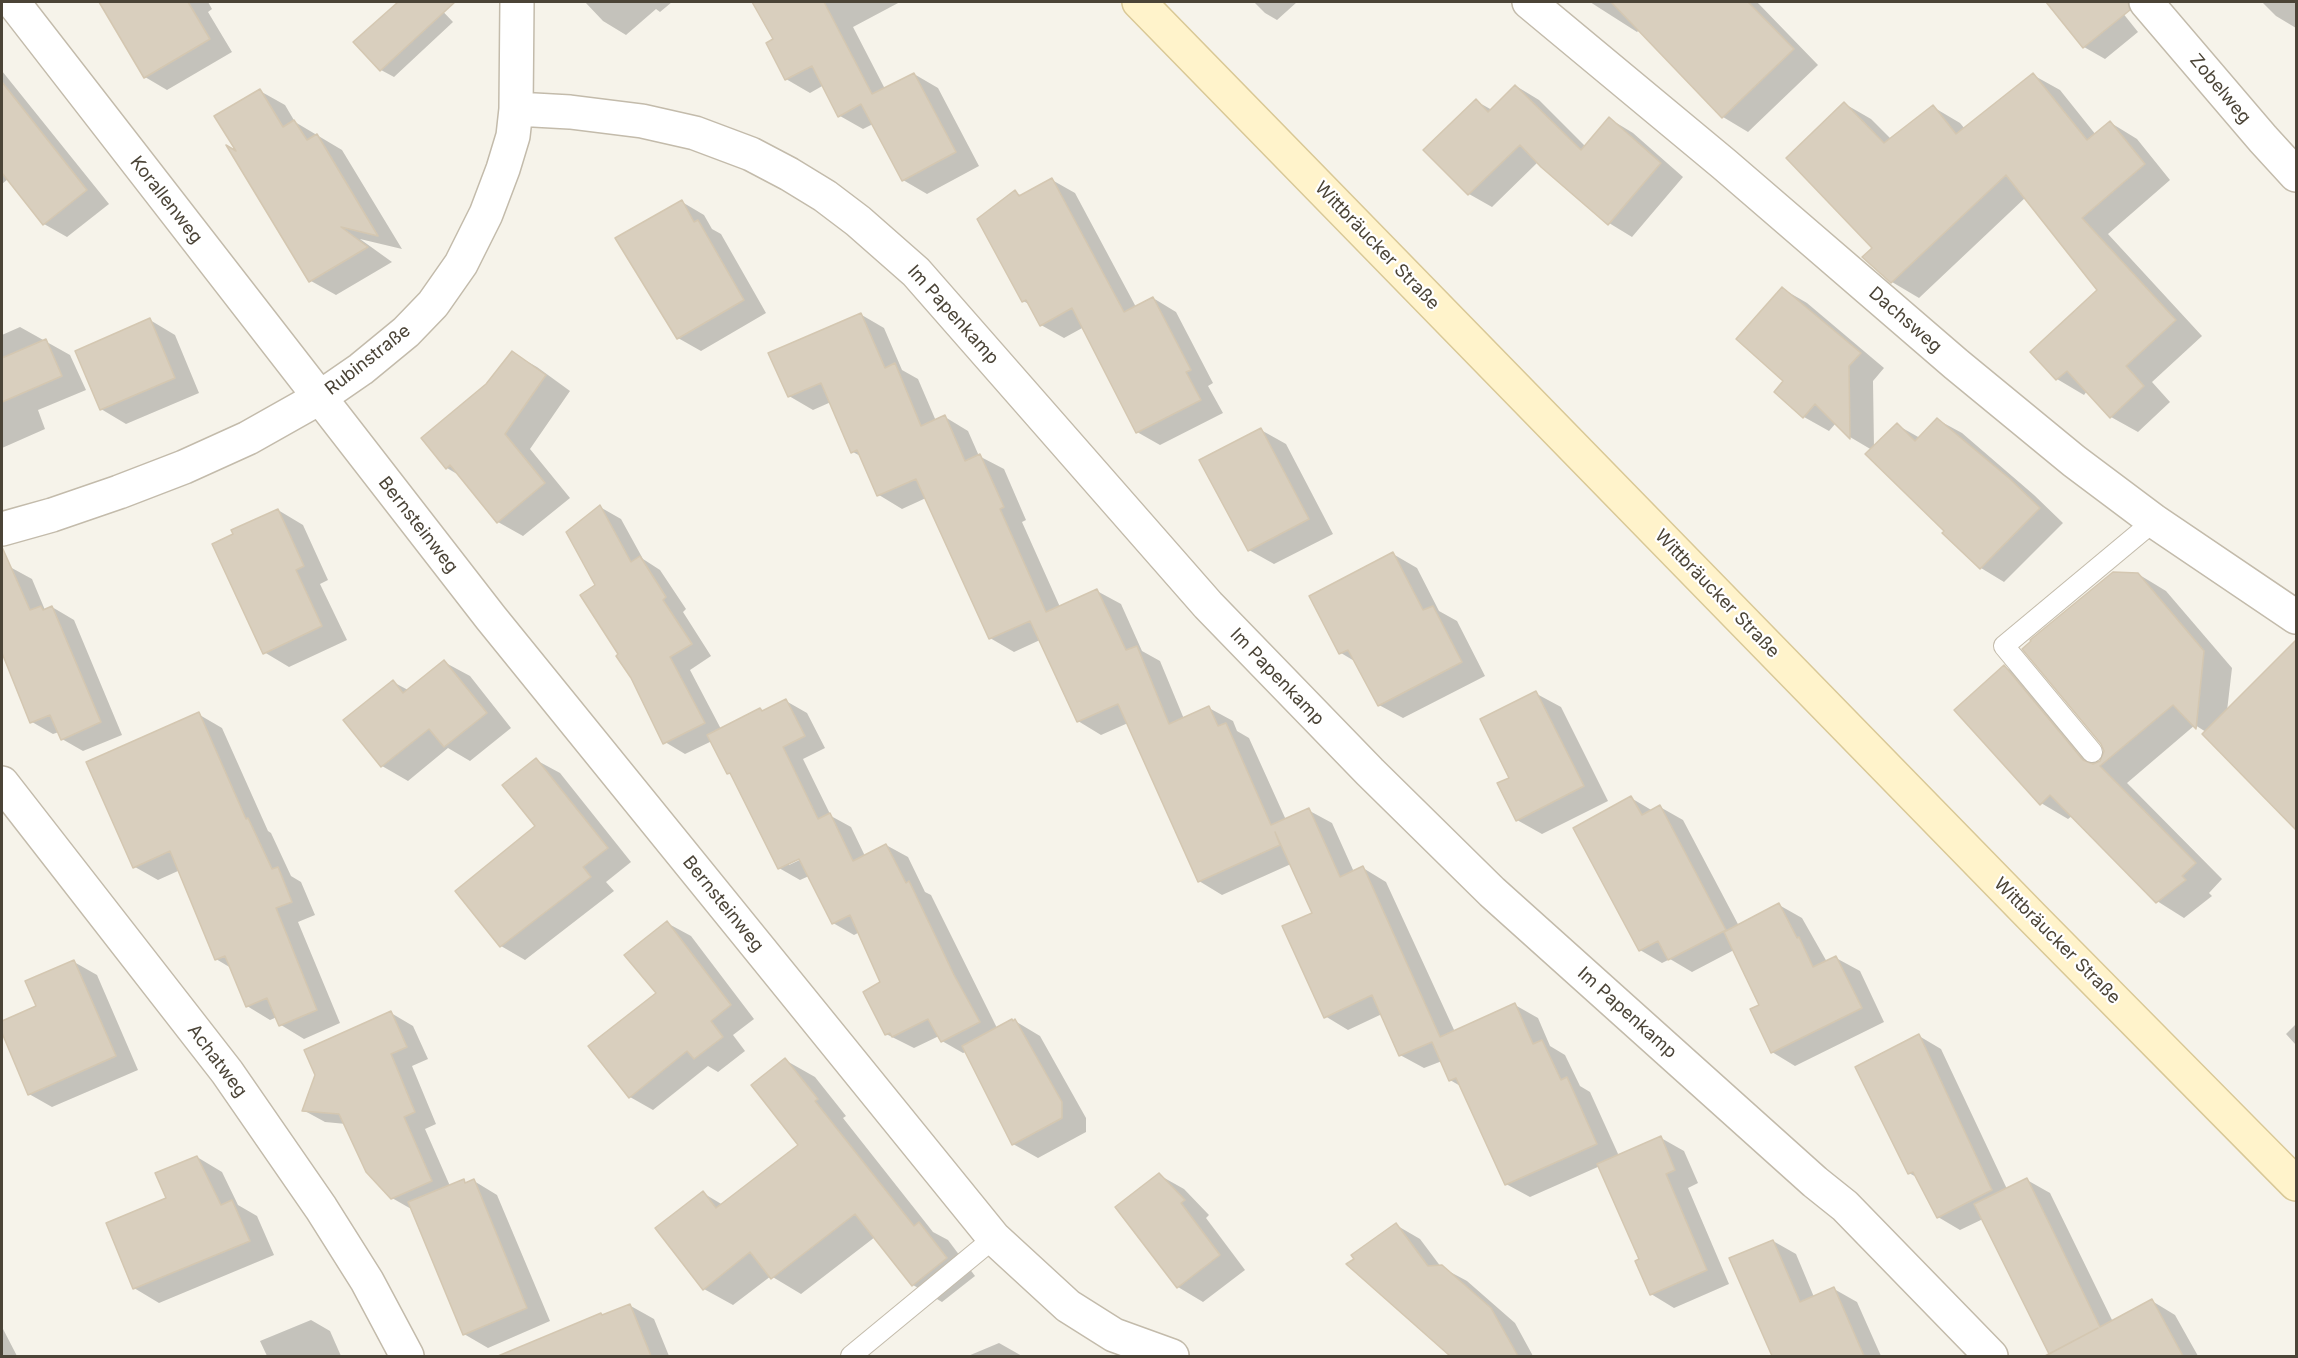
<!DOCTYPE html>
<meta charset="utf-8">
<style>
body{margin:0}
#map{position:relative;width:2298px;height:1358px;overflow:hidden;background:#f6f3ea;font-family:Inter,sans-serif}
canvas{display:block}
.frame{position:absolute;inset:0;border:3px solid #4b4437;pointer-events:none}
</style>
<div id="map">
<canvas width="2298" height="1358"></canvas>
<div class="frame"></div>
</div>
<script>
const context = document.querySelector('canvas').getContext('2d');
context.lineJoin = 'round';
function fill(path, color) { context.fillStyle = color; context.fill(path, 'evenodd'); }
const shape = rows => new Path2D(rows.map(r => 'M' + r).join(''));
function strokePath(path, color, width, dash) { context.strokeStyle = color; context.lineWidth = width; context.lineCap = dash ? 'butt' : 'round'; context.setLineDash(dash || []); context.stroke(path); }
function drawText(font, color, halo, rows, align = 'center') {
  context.font = font + ' Inter,sans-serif'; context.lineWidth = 4.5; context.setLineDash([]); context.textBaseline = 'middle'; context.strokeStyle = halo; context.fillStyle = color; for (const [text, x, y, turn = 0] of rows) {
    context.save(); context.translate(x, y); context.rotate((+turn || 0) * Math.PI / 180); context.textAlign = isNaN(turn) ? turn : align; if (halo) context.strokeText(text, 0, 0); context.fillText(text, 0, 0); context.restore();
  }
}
const shadow = shape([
 [100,2,208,2,212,9,208,12,232,52,167,90,145,77],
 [399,2,434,2,453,22,394,77,381,70,355,42],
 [585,2,672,2,660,12,656,9,626,35,603,21],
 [754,2,900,2,853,27,885,89,914,74,938,88,979,166,927,194,903,180,873,124,863,129,840,116,824,85,810,93,786,79,775,40],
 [1254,2,1297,2,1277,20,1265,13],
 [1590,2,1757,2,1818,65,1748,132,1723,117,1640,29,1637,32],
 [2053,2,2114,2,2138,32,2105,59,2084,47],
 [2259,2,2296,2,2296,28,2276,16,2263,3],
 [2,71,109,204,67,237,44,224,8,179,2,184],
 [2033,75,2060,90,2096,135,2111,123,2137,139,2170,180,2108,234,2202,336,2152,382,2170,402,2138,432,2111,417,2087,391,2084,395,2057,379,2099,291,2026,197,1919,298,1892,282,1874,248,1845,104,1871,119,1891,139,1933,107,1960,123,1965,129],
 [1516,86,1539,100,1586,147,1610,119,1633,133,1683,177,1632,237,1609,223,1538,162,1492,207,1469,194,1425,150,1476,101,1492,110],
 [260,91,285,105,295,122,342,150,402,249,360,239,392,262,336,295,311,281,239,154],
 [1052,180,1075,193,1136,307,1153,298,1176,312,1213,383,1208,386,1223,413,1160,445,1137,432,1084,327,1064,338,1041,325,1031,305,1023,301,1015,192,1022,196],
 [682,202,704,215,712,229,721,234,766,313,701,351,678,338],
 [1783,289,1807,303,1884,368,1873,381,1874,448,1897,425,1920,438,1938,420,1962,433,2034,495,2063,523,2004,582,1981,568,1872,450,1850,437,1836,423,1829,431,1804,417,1785,380],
 [860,314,884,328,902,370,918,379,936,421,945,417,968,431,979,456,1004,469,1026,520,1022,522,1060,607,1097,591,1121,604,1142,651,1160,661,1184,719,1209,708,1233,721,1237,731,1249,738,1286,820,1308,810,1332,823,1354,872,1363,868,1386,882,1455,1032,1515,1005,1538,1018,1550,1046,1565,1055,1580,1086,1590,1092,1619,1156,1661,1138,1684,1151,1698,1183,1688,1188,1729,1284,1674,1308,1651,1294,1641,1260,1600,1166,1530,1197,1506,1184,1462,1087,1450,1080,1442,1061,1424,1068,1400,1055,1382,1014,1348,1030,1325,1016,1314,914,1291,864,1222,895,1199,881,1128,723,1101,735,1078,721,1040,640,1014,652,990,638,926,498,902,509,879,495,862,457,853,452,831,402,813,410,789,396],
 [150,320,175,335,199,393,126,424,101,409],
 [20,327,70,355,86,390,38,410,45,429,2,448,2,335],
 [512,353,537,367,570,391,530,449,570,498,523,536,498,522,462,477,447,468,487,385],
 [1261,430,1286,444,1333,534,1274,564,1249,550],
 [600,507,621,519,643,559,660,570,686,609,683,612,711,656,690,670,721,729,786,701,807,713,825,748,803,759,831,816,851,827,865,856,886,845,908,857,925,892,931,895,997,1028,1015,1021,1040,1036,1086,1118,1086,1132,1038,1158,1013,1144,966,1052,963,1053,942,1041,939,1036,914,1048,886,1034,882,983,860,932,854,935,833,923,809,876,800,880,779,868,733,776,728,773,712,741,685,754,665,742,620,654,597,585],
 [806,857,789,865,789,862],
 [278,510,303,525,328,580,320,584,347,640,289,667,264,652],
 [1393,554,1417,568,1439,611,1457,621,1485,676,1403,718,1379,705,1356,662,1341,653],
 [10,567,32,579,45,610,52,607,74,620,122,735,83,751,62,739,59,732,53,734,32,722,2,648,2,570],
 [2138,574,2166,591,2232,668,2227,711,2270,668,2296,683,2296,828,2204,734,2206,732,2195,725,2127,783,2222,879,2209,893,2212,896,2184,918,2157,901,2072,816,2068,819,2041,803,2005,667,2032,683,2099,763,2101,762,2105,751],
 [444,662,470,676,511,728,470,761,448,748,408,781,382,766,345,720,393,682,408,690],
 [1535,693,1561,707,1608,801,1542,834,1517,820,1511,778],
 [198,714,222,728,268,831,271,833,291,876,301,882,315,915,298,922,340,1023,304,1039,281,1025,277,1017,270,1020,247,1006,231,968,216,959,178,871,158,880,135,867],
 [536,760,560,773,631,862,606,882,614,891,525,960,501,946,537,827],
 [1631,798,1653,811,1660,807,1683,820,1739,926,1779,905,1802,918,1827,962,1836,958,1860,971,1884,1022,1795,1066,1772,1052,1761,1006,1734,950,1692,972,1670,959,1662,963,1640,950],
 [667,923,691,936,754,1019,733,1035,745,1051,718,1072,708,1066,653,1110,630,1097,658,993],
 [74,962,97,975,138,1070,52,1107,29,1094,2,1029,2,1023,38,1006],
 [391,1013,413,1026,428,1059,412,1066,436,1124,425,1129,450,1186,463,1181,468,1184,474,1181,497,1195,550,1321,488,1348,464,1334,413,1210,392,1198,346,1124,325,1122,303,1110],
 [2296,1024,2296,1045,2286,1034],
 [1919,1036,1941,1049,2007,1189,2027,1180,2050,1193,2113,1322,2152,1301,2175,1315,2198,1356,2056,1356,2050,1353,1983,1219,1960,1230,1938,1217,1918,1178,1909,1173],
 [785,1060,815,1077,846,1116,843,1118,933,1232,948,1240,975,1276,942,1302,913,1285,875,1237,801,1294,771,1276,733,1305,704,1289,703,1193,723,1205,800,1145],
 [197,1157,222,1172,238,1205,257,1216,274,1255,159,1303,134,1288,168,1199],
 [1159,1175,1184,1189,1209,1215,1206,1218,1245,1270,1203,1302,1178,1287],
 [1396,1225,1420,1239,1441,1267,1467,1281,1515,1323,1533,1356,1452,1356,1349,1264],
 [1773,1241,1796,1254,1814,1297,1834,1289,1857,1302,1881,1356,1774,1356,1731,1259],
 [629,1305,654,1319,669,1356,543,1356,536,1342],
 [311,1320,330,1331,341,1356,267,1356,260,1341],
 [2,1327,17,1356,2,1356],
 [999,1343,1022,1356,968,1356]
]);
const building = shape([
 [99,2,188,2,210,39,144,78,99,2],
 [398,2,455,2,380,71,353,42,398,2],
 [752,2,824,2,872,94,914,73,956,152,902,181,861,104,838,117,812,66,785,80,766,43,773,39,752,2],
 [1611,2,1748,2,1794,49,1722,118,1611,2],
 [2046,2,2128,2,2130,10,2083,48,2046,2],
 [2033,73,2087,140,2110,121,2145,164,2082,218,2176,320,2126,366,2144,386,2110,418,2067,371,2056,380,2030,352,2097,290,2006,175,1891,283,1862,257,1872,248,1786,158,1844,102,1884,143,1933,105,1956,134,2033,73],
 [2,82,87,190,43,225,2,173,2,82],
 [1515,85,1581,150,1609,117,1661,163,1608,225,1541,167,1520,145,1468,195,1423,150,1476,99,1488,112,1515,85],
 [260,89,283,127,294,120,307,140,317,134,378,236,341,227,368,247,309,282,226,145,236,151,214,116,260,89],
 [1052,178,1124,312,1153,297,1191,370,1186,372,1201,400,1136,433,1072,308,1040,326,1026,300,1022,302,977,219,1015,190,1019,196,1052,178],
 [682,200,694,222,698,220,744,300,677,339,615,238,682,200],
 [1782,287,1861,353,1849,366,1850,439,1815,404,1803,418,1774,392,1783,381,1736,339,1782,287],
 [861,313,885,368,895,363,921,426,945,415,965,461,980,454,1004,507,1000,509,1046,612,1097,589,1126,650,1137,646,1169,724,1209,706,1218,726,1226,723,1271,825,1309,808,1340,877,1363,866,1440,1037,1515,1003,1533,1044,1542,1040,1561,1080,1567,1077,1597,1144,1505,1185,1456,1078,1449,1081,1432,1042,1399,1056,1372,995,1324,1018,1282,926,1312,913,1275,832,1280,845,1198,882,1118,704,1077,722,1030,621,989,639,916,479,877,496,857,450,851,453,821,383,788,397,768,353,861,313],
 [150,318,175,378,100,410,75,351,150,318],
 [46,339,62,376,2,402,2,358,46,339],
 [512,351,546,375,505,434,545,483,497,523,450,465,446,469,421,438,486,384,512,351],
 [1937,418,2010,479,2040,508,1980,569,1942,533,1944,531,1865,454,1897,423,1915,441,1937,418],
 [1261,428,1309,519,1248,551,1199,460,1261,428],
 [600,505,631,562,640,556,666,597,663,600,692,644,670,657,705,723,663,744,631,678,616,656,618,654,580,595,595,585,566,532,600,505],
 [278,509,304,566,296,570,322,626,263,654,212,544,233,534,231,530,278,509],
 [2,547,30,610,41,606,43,610,52,606,101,722,61,740,50,715,30,723,2,653,2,547],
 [1393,552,1423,610,1433,606,1462,662,1378,706,1348,650,1339,654,1309,596,1393,552],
 [2113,572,2138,573,2204,651,2196,729,2173,705,2100,766,2196,863,2182,876,2186,880,2156,903,2050,795,2040,805,1954,710,2004,665,2083,760,2093,764,2100,761,2104,751,2101,744,2022,649,2031,641,2030,640,2113,572],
 [2296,640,2296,830,2202,734,2296,640],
 [444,660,487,713,444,747,429,729,381,767,343,720,393,680,403,693,444,660],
 [1536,691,1584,786,1516,821,1497,783,1509,778,1480,719,1536,691],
 [786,699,805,736,783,747,818,819,830,813,853,861,886,844,906,883,909,881,954,975,980,1022,941,1042,928,1019,892,1037,890,1033,885,1035,863,992,880,982,850,915,832,924,799,859,778,869,730,773,727,774,707,735,760,708,762,711,786,699],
 [199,712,246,819,248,818,272,869,278,867,292,902,276,908,317,1010,279,1026,267,998,246,1007,225,956,215,960,170,851,133,868,86,762,199,712],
 [536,758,608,848,583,867,591,877,500,947,455,891,535,826,502,785,536,758],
 [1631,796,1642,815,1660,805,1726,930,1668,960,1658,941,1639,951,1573,828,1631,796],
 [1779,903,1797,938,1799,937,1813,967,1836,956,1862,1008,1771,1053,1750,1009,1759,1005,1724,932,1779,903],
 [667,921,731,1005,711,1021,723,1037,694,1059,687,1051,629,1098,588,1046,656,993,624,955,667,921],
 [74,960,116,1056,28,1095,2,1033,2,1021,36,1006,25,981,74,960],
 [391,1011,407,1047,391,1054,415,1112,404,1117,432,1181,391,1199,366,1172,339,1114,302,1111,315,1075,304,1050,391,1011],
 [1012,1019,1013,1021,1015,1019,1062,1102,1062,1118,1012,1145,962,1046,1012,1019],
 [1919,1034,1992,1190,1937,1218,1913,1172,1908,1174,1855,1067,1919,1034],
 [785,1058,818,1099,815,1101,914,1226,919,1222,947,1258,912,1286,855,1214,771,1279,750,1252,703,1290,655,1228,703,1191,716,1208,798,1145,751,1085,785,1058],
 [1661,1136,1675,1170,1666,1174,1707,1270,1650,1295,1635,1261,1639,1259,1597,1164,1661,1136],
 [197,1156,221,1205,232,1200,250,1241,133,1289,106,1223,166,1198,155,1173,197,1156],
 [1159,1173,1185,1200,1181,1203,1220,1255,1177,1288,1115,1207,1159,1173],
 [2027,1178,2100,1327,2152,1299,2183,1356,2045,1356,2098,1328,2049,1354,1974,1204,2027,1178],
 [464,1179,465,1183,474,1179,527,1308,463,1335,408,1202,464,1179],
 [1396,1223,1428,1266,1442,1265,1491,1308,1518,1356,1450,1356,1346,1264,1354,1259,1351,1255,1396,1223],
 [1773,1240,1800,1302,1834,1287,1864,1356,1772,1356,1729,1258,1773,1240],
 [630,1304,651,1356,498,1356,601,1313,602,1315,630,1304]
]);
const lane = shape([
 [2092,752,2004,646,2154,521],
 [851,1356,994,1238]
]);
const street = shape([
 [13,2,491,618,994,1238,1068,1306,1114,1335,1172,1356],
 [1529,2,1724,164,1956,364,2074,461,2154,521,2296,617],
 [2146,2,2263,139,2296,175],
 [516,109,570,112,642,121,695,133,751,154,789,174,825,196,858,221,916,272,1208,605,1370,772,1492,892,1815,1182,1845,1206,1991,1356],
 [2,529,52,515,119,492,184,467,248,438,319,398,361,369,406,332,433,304,461,264,486,214,503,169,513,136,516,109,517,2],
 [2,783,227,1072,321,1208,367,1281,407,1356]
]);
const secondary = shape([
 [1139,2,2033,918,2296,1184]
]);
const streetNames = [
 ["Zobelweg",2220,89,50],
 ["Korallenweg",166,200,52],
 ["Wittbräucker Straße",1377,246,46],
 ["Im Papenkamp",953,315,48],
 ["Dachsweg",1905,320,41],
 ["Rubinstraße",368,360,-38],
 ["Bernsteinweg",418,525,52],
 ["Wittbräucker Straße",1717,594,46],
 ["Im Papenkamp",1277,677,46],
 ["Bernsteinweg",723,904,51],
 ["Wittbräucker Straße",2057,941,45],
 ["Im Papenkamp",1627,1013,42],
 ["Achatweg",217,1061,53]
];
fill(shadow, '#0003');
fill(building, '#d9cfbe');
strokePath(building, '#d4c7b1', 1.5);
strokePath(lane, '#c3bbab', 22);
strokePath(street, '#c3bbab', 36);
strokePath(secondary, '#d9c896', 36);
strokePath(lane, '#fff', 20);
strokePath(street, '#fff', 33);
strokePath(secondary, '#fff3cb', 33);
drawText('18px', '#4b4437', '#fff', streetNames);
</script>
